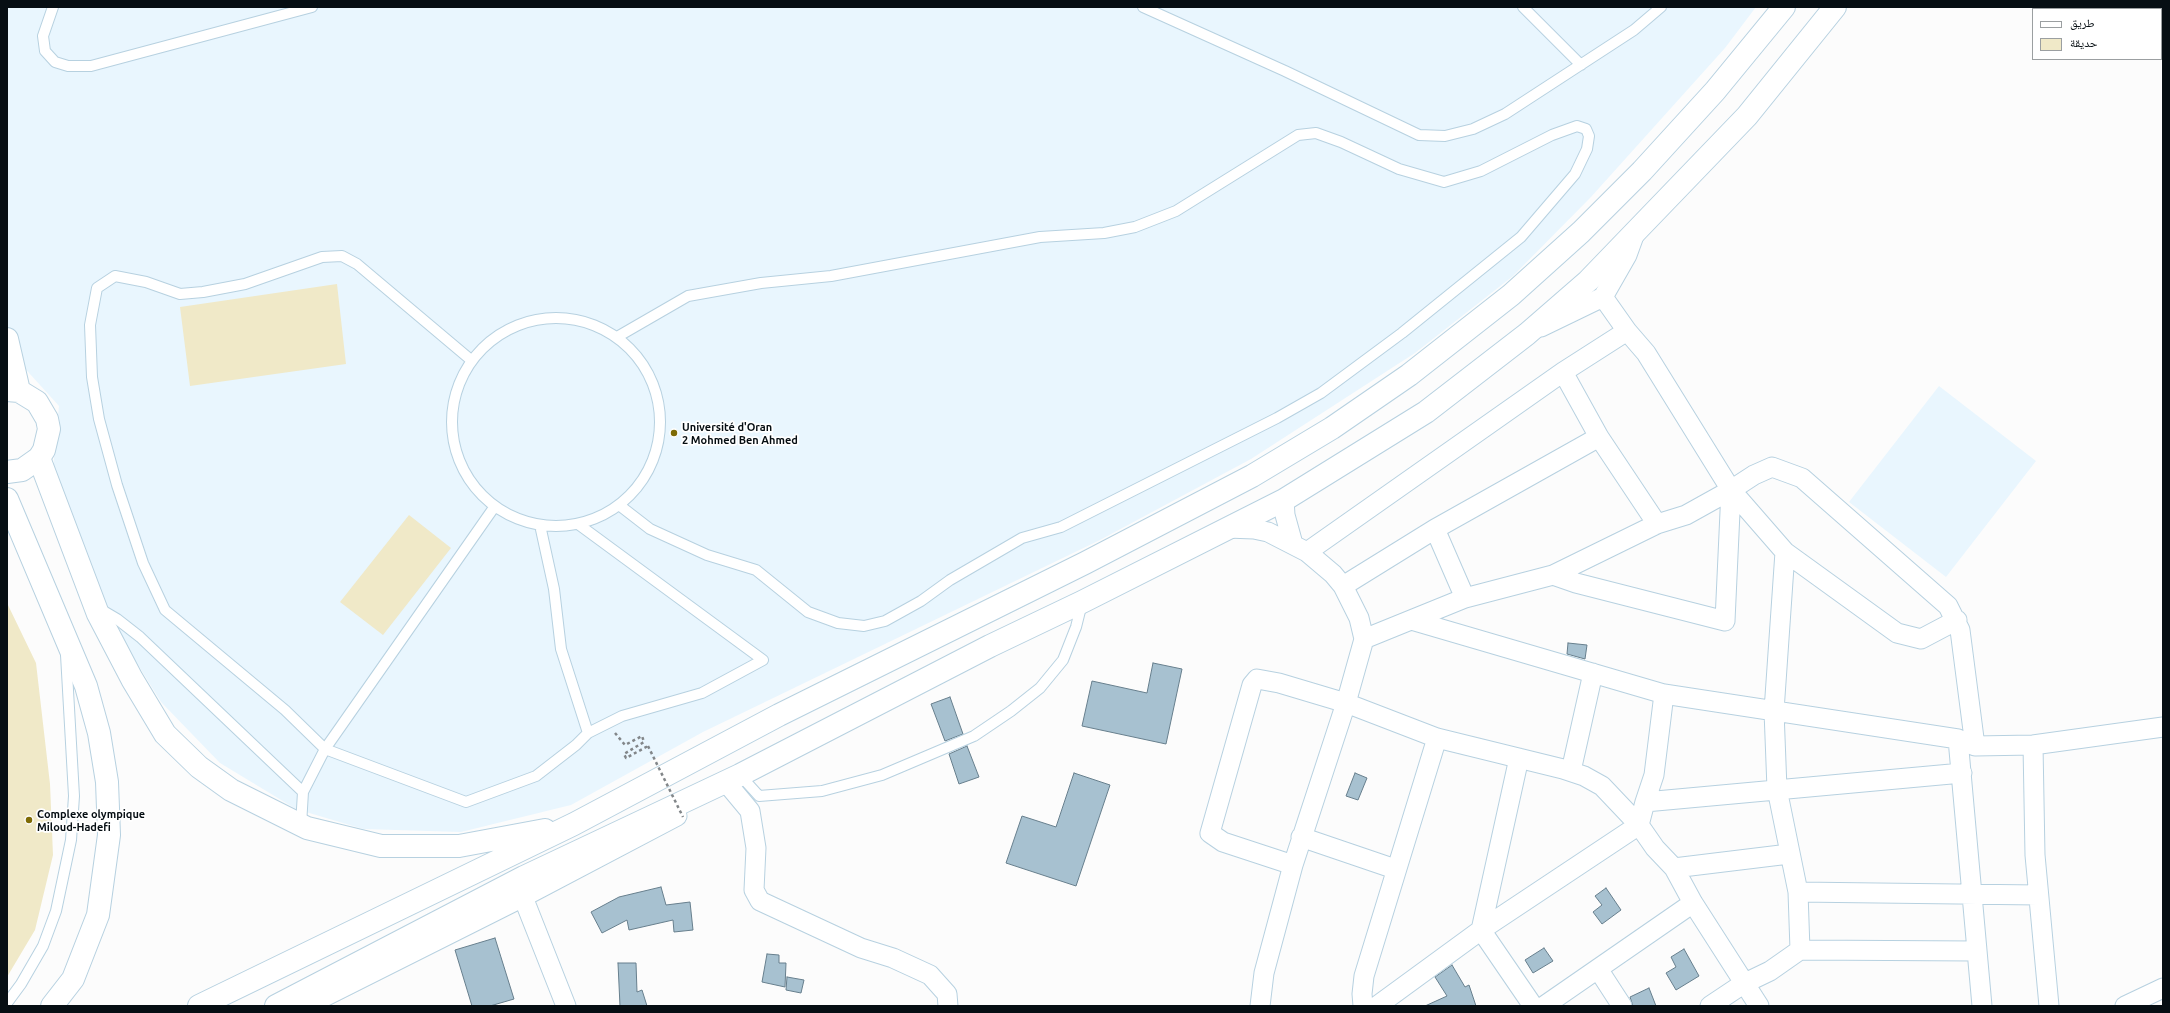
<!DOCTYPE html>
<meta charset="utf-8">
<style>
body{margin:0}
#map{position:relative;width:2170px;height:1013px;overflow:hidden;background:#fcfcfc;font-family:Ubuntu,"Noto Naskh Arabic",sans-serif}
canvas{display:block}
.frame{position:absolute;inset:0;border:8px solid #060e13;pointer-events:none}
.legend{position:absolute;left:2032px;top:8px;width:130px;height:52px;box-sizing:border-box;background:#fff;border:1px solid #9b9fa1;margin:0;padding:5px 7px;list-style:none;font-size:12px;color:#060e13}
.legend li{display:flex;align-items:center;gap:8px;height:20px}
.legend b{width:20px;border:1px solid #9b9fa1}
</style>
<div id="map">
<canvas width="2170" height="1013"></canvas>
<div class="frame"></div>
<ul class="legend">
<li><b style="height:5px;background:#fff"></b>طريق</li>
<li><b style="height:11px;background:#f0e9c8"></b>حديقة</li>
</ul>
</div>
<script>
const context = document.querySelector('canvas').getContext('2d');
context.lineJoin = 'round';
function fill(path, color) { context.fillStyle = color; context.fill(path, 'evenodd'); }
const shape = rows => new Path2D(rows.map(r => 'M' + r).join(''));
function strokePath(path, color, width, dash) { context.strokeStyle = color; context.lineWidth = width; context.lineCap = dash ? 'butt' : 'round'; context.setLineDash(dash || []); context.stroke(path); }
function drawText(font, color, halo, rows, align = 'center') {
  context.font = font + ' Ubuntu,sans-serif'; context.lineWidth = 3.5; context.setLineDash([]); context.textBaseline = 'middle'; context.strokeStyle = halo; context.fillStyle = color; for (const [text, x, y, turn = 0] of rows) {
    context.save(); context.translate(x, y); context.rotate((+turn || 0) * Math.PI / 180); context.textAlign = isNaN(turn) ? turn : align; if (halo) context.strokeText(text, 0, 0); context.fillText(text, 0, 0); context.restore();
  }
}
const built = shape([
 [7,7,1756,7,1725,48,1591,197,1513,276,1415,353,1251,459,1100,540,703,732,571,805,461,832,363,829,296,809,220,763,161,702,86,581,51,490,59,406,10,352,7,337],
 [1939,386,2036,461,1946,577,1849,502]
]);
const green = shape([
 [337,284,346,364,190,386,180,307],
 [409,515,451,548,383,635,340,602],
 [7,603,36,663,50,784,53,855,35,930,7,977]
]);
const building = shape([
 [1568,643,1587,645,1585,659,1567,654,1568,643],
 [1153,663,1182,669,1166,744,1082,726,1092,681,1147,693,1153,663],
 [950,697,963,734,945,741,931,704,950,697],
 [967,746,979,777,959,784,949,754,967,746],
 [1074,773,1110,785,1076,886,1006,863,1022,816,1056,827,1074,773],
 [1355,773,1367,778,1358,800,1346,796,1355,773],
 [661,887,666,905,690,902,693,930,674,932,673,920,629,930,627,920,602,933,591,912,619,897,661,887],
 [1606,888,1621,910,1602,924,1593,912,1602,905,1595,896,1606,888],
 [495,938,514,999,490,1006,472,1006,455,950,495,938],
 [1544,948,1553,961,1533,973,1525,960,1544,948],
 [1684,949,1699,976,1676,990,1666,973,1676,967,1671,957,1684,949],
 [767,954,779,955,779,963,786,963,785,987,762,982,767,954],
 [618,963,636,963,637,992,642,990,647,1006,620,1006,618,963],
 [1452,965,1465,987,1469,985,1476,1006,1425,1006,1447,996,1435,977,1452,965],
 [787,977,804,980,801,993,786,990,787,977],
 [1649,988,1656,1006,1633,1006,1630,997,1649,988]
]);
const path = shape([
 [615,733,625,745,642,736,644,742,624,754,626,758,648,746]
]);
const lane = shape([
 [53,7,43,36,45,51,55,62,68,66,91,66,312,7],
 [1143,7,1285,71,1419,135,1445,136,1473,129,1505,114,1634,30,1661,7],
 [1523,7,1581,65],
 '452 422a104 104 0 1 1 208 0a104 104 0 1 1-208 0Z',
 [617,337,688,296,761,283,831,276,1040,237,1104,233,1135,227,1176,211,1298,135,1316,133,1341,142,1399,169,1444,182,1481,171,1552,135,1577,126,1586,129,1589,136,1587,149,1575,174,1521,237,1402,333,1321,393,1277,418,1061,527,1022,538,950,580,921,601,885,621,864,626,838,623,808,612,756,570,707,555,650,529,619,505],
 [471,360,357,264,342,256,322,257,245,284,203,292,180,294,146,282,115,276,97,288,90,325,92,377,99,419,117,485,143,563,165,610,285,710,325,749,466,802,536,776,576,745,588,733],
 [540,525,554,589,561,649,588,733,622,716,702,693,763,660,578,524],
 [100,609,117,619,140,637,303,792],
 [740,775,759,796,822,791,882,775,974,736,1011,711,1040,688,1063,660,1076,627,1082,603],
 [301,825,303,792,325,749,495,506],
 [7,1003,21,984,43,946,56,911,71,840,74,796,66,655]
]);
const street = shape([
 [1541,327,1603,297,1627,255,1635,233],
 [1627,331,1646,353,1731,490,1785,552,1897,633,1921,639,1957,620],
 [1563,372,1599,437,1657,524],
 [1284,500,1285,515,1293,544],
 [1227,528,1254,529,1268,532,1307,552,1333,574,1343,586,1359,618,1364,639,1346,703,1293,865,1264,973,1260,1006],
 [1435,529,1465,598],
 [1307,552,1563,372,1627,331,1603,297],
 [1785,552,1774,711,1777,789,1798,892,1800,950],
 [1553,575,1576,583,1725,621,1731,490],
 [1343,586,1435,529,1599,437],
 [1411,620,1664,694,1958,739,1975,746,2033,745,2163,727],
 [1364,639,1465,598,1553,575,1657,524,1686,515,1731,490,1754,475,1772,467,1802,478,1948,606,1960,630,1975,746],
 [1958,739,1982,1006],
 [2033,745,2035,855,2049,1006],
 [1519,758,1481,930,1533,1006],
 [1571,771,1593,673],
 [730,787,750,811,756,848,754,890,760,901,861,948,893,958,930,975,947,994,948,1006],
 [1645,802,1654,775,1664,694],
 [1301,837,1395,869],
 [1293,865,1223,842,1210,833,1252,685,1257,679,1279,683,1346,703,1437,738,1563,769,1584,776,1602,786,1639,825,1655,848,1674,868,1693,903,1759,1006],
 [1674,868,1789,854],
 [1798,892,2038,895],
 [523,897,566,1006],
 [1598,969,1622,1006],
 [306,1006,523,897,677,816],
 [1363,1006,1362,994,1364,976,1437,738],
 [1377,1006,1481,930,1639,825,1645,802,1962,773],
 [1544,1006,1693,903],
 [1710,1006,1743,984,1770,971,1800,950,1976,951],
 [2125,1006,2163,988]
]);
const secondary = shape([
 [7,339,19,391],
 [7,390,19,391,37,402,47,419,49,429,44,450,39,458,22,470,7,472]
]);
const highway = shape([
 [39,458,98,614,132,679,165,734,199,767,231,790,307,828,381,846,459,846,545,830],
 [7,499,86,686,99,733,107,782,109,835,98,915,73,979,52,1006],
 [199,1006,574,824,779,715,1085,563,1252,476,1332,428,1409,375,1511,295,1581,232,1642,171,1715,91,1784,7],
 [276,1006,524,877,740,775,990,646,1082,602,1284,500,1426,412,1527,334,1588,281,1747,116,1835,7]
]);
const pathBridge = shape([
 [648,746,683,817]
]);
const markers = [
 [674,433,4,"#7e6b05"],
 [29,820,4,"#7e6b05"]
];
const poiNames = [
 ["Université d'Oran",682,427],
 ["2 Mohmed Ben Ahmed",682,440],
 ["Complexe olympique",37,814],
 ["Miloud-Hadefi",37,827]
];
fill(built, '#e9f6fe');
fill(green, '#f0e9c8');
fill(building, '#a7c1d0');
strokePath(building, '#677f8d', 1);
strokePath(lane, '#b7d1e0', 12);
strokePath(street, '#b7d1e0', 21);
strokePath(secondary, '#b7d1e0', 24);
strokePath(highway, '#b7d1e0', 24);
strokePath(path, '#828689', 2.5, [3, 3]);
strokePath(lane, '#fff', 10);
strokePath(street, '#fff', 19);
strokePath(secondary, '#fff', 22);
strokePath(highway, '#fff', 22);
strokePath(pathBridge, '#828689', 2.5, [3, 3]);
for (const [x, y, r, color] of markers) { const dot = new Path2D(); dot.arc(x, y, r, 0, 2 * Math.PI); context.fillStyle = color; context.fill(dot); strokePath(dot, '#fff', 1.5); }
drawText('bold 11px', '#060e13', '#fff', poiNames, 'left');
</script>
